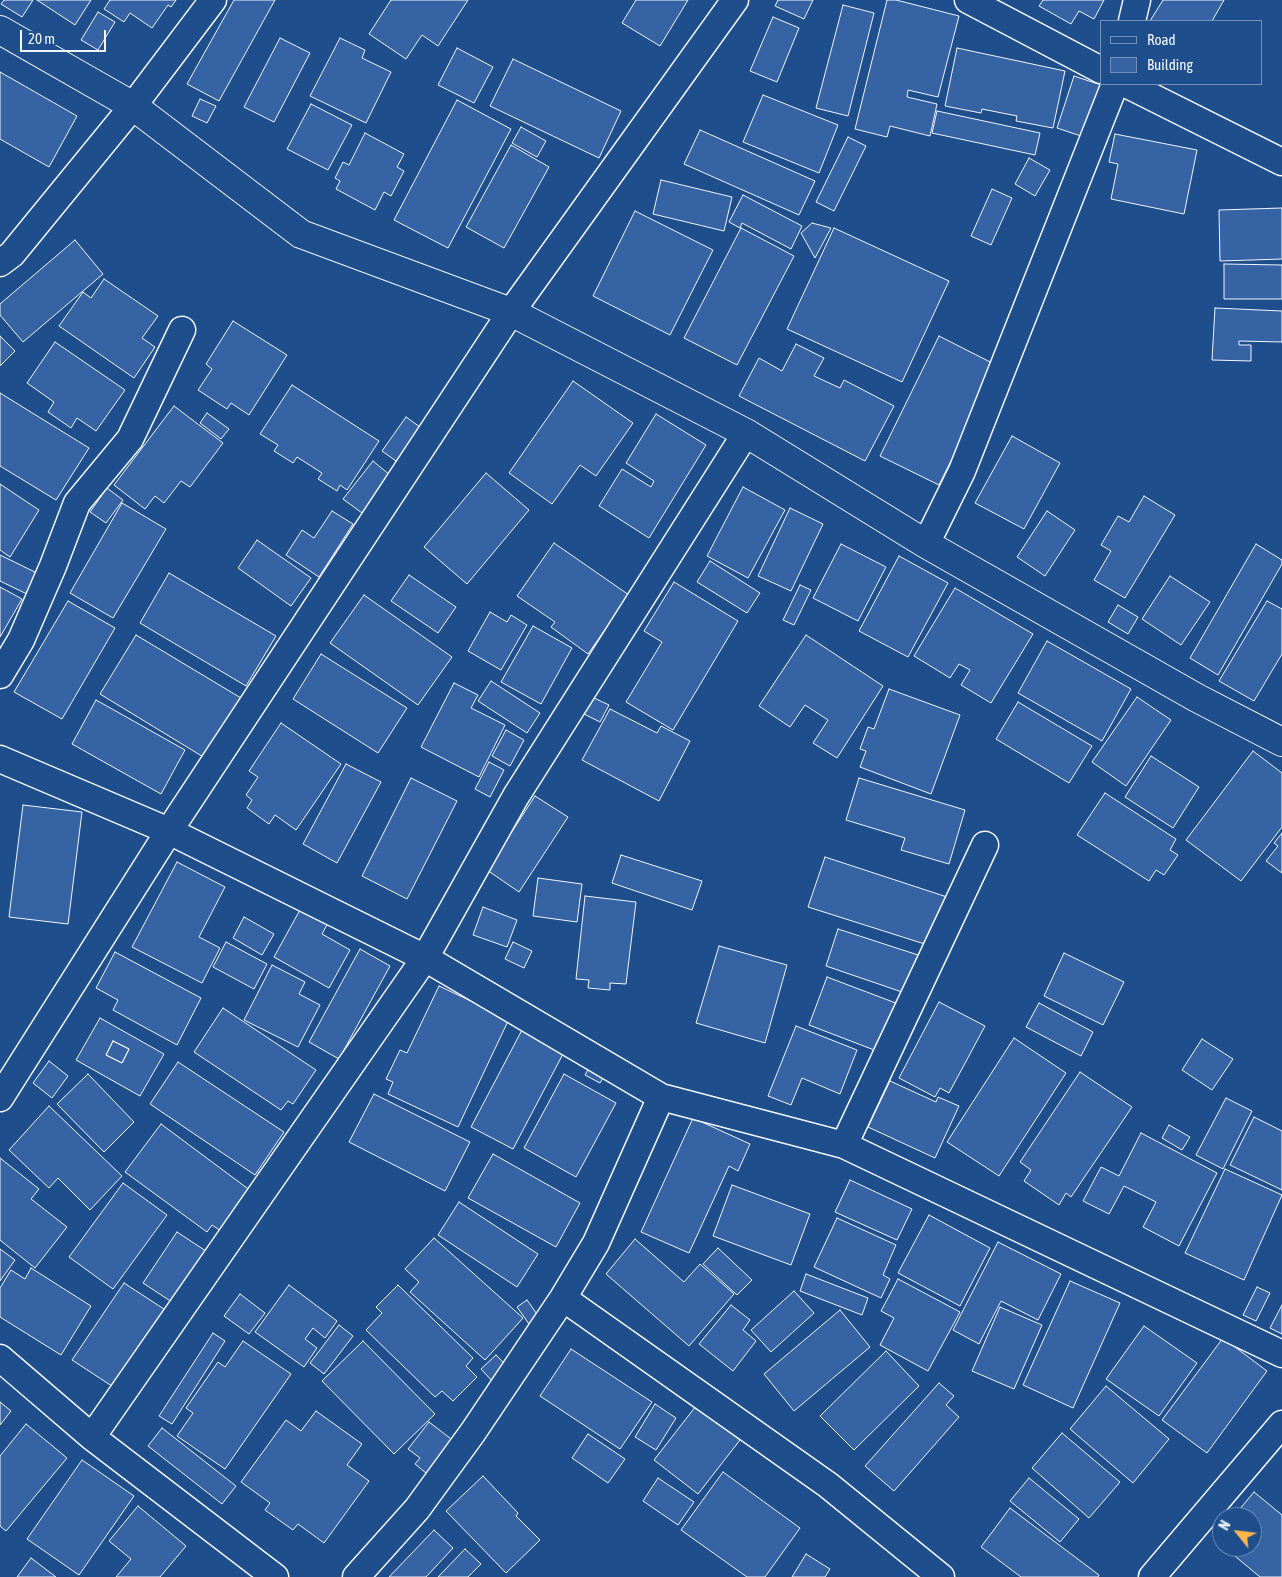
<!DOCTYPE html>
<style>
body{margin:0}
#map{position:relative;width:1282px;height:1577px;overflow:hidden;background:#1f4e8c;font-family:"Asap Condensed",sans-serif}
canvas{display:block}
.legend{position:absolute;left:1100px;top:20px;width:162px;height:65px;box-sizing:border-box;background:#1f4e8c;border:1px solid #7391ba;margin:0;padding:6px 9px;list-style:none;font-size:15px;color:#f2f6ff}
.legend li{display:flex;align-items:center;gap:10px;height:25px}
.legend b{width:25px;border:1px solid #7391ba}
.north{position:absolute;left:1212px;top:1507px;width:50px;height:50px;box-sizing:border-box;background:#1f4e8c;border:1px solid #7391ba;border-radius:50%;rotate:299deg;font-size:14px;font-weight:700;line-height:20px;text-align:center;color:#f2f6ff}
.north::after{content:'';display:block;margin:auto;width:18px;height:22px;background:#ffb74d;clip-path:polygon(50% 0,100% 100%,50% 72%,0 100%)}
.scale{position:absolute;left:20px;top:30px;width:86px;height:22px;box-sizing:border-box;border:2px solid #f2f6ff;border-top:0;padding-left:6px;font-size:15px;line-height:18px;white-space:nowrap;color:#f2f6ff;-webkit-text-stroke:4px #1f4e8c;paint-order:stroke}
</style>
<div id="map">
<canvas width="1282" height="1577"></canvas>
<ul class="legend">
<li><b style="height:6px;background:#1f4e8c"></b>Road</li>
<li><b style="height:14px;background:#3563a3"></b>Building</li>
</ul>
<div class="north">N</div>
<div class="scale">20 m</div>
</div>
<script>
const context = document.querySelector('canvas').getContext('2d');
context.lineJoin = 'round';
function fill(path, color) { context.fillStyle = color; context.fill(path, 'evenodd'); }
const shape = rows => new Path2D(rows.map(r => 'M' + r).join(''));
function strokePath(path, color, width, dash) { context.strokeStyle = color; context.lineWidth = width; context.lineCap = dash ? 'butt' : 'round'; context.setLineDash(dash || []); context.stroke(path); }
const building = shape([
 [4,0,33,0,22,17,1,4,4,0],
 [37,0,91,0,75,25,37,0],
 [110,0,109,0,176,0,171,7,168,5,152,28,130,13,124,22,104,9,110,0],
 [234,0,275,0,219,101,187,84,234,0],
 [391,0,468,0,438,46,422,35,406,59,369,34,391,0],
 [636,0,688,0,660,46,622,23,636,0],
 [778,0,813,0,804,19,775,6,778,0],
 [887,0,896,0,959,16,938,97,908,90,907,97,937,104,930,136,890,126,887,137,855,129,887,0],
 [1043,0,1104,0,1094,19,1079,11,1071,24,1039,6,1043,0],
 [1163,0,1224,0,1212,21,1150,21,1163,0],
 [843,5,874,13,848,116,816,108,843,5],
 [98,12,115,22,98,50,81,40,98,12],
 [773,17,799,28,777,82,750,71,773,17],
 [280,38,310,53,274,122,244,107,280,38],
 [340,38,365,50,362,58,391,72,366,123,310,96,340,38],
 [457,48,493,67,474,103,438,85,457,48],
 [957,48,1065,71,1053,128,1016,121,1017,116,982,109,981,113,945,106,957,48],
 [513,59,621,111,599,158,490,106,513,59],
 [0,72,77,116,49,167,0,139,0,72],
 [1074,76,1107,87,1090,139,1057,128,1074,76],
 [763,95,838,125,819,173,743,142,763,95],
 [200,99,216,106,207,123,192,116,200,99],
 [457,100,511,129,448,248,394,220,457,100],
 [311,104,352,125,328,170,287,149,311,104],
 [937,111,1040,133,1035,155,932,133,937,111],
 [521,127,546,141,537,157,512,143,521,127],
 [700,130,815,181,799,215,684,164,700,130],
 [365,133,404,154,397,167,404,171,391,196,384,192,375,210,336,189,340,181,335,178,343,162,349,165,365,133],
 [1115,134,1197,150,1184,214,1111,199,1118,164,1109,162,1115,134],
 [848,137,866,146,834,211,816,202,848,137],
 [511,145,549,167,504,248,466,227,511,145],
 [1029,158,1050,170,1035,196,1015,184,1029,158],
 [661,180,732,197,724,231,653,214,661,180],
 [992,189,1012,198,991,245,971,236,992,189],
 [743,195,802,226,791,249,742,223,740,228,729,222,743,195],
 [1282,208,1282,259,1220,261,1219,210,1282,208],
 [635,211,713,250,670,335,593,296,635,211],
 [812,223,831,228,815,258,801,233,812,223],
 [741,228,794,256,737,365,684,338,741,228],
 [834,228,949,281,902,382,787,329,834,228],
 [75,240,103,274,23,342,0,315,0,304,75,240],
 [1224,264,1282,265,1282,299,1224,299,1224,264],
 [104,279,158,316,142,338,155,347,134,378,59,326,83,292,91,298,104,279],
 [1215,308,1282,311,1282,342,1239,341,1239,345,1251,345,1251,361,1212,360,1215,308],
 [233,321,287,355,249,415,231,403,227,409,198,390,212,369,206,364,233,321],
 [0,336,15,351,0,366,0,336],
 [939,336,998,366,939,485,880,456,939,336],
 [55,342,125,390,96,431,77,418,71,428,48,412,54,402,27,383,55,342],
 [796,344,824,358,814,376,840,388,844,380,894,406,865,461,739,396,759,358,782,371,796,344],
 [573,381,633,423,596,476,580,465,552,504,509,473,573,381],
 [292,385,379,441,347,490,340,485,337,491,318,479,322,473,297,457,293,463,274,451,278,445,260,434,292,385],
 [0,393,89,448,56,500,0,466,0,393],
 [174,406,223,443,190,487,181,481,164,503,155,496,145,509,114,485,174,406],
 [207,413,229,429,221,439,200,423,207,413],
 [656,414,706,445,649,538,599,506,622,469,651,487,654,481,626,463,656,414],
 [406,417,427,432,403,466,382,451,406,417],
 [1012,436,1060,463,1024,529,975,503,1012,436],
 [373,461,391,476,362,513,343,499,373,461],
 [486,473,529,510,467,584,424,547,486,473],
 [0,484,39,510,10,557,0,550,0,484],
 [743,487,785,510,748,578,707,556,743,487],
 [107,488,123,500,106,523,90,512,107,488],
 [1144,496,1175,515,1125,598,1094,580,1111,551,1101,545,1118,516,1129,522,1144,496],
 [122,503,166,529,113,618,70,593,122,503],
 [790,508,823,524,791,591,758,576,790,508],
 [332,511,353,524,319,577,286,555,302,530,314,538,332,511],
 [1047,511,1075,530,1045,576,1017,557,1047,511],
 [257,540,311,578,291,606,238,568,257,540],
 [554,543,629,595,588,654,551,627,555,622,517,596,554,543],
 [841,544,886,567,858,621,813,598,841,544],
 [1256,544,1282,560,1282,564,1218,675,1190,658,1256,544],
 [0,555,39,574,29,595,0,581,0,555],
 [899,556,948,583,908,657,859,631,899,556],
 [710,561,760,593,747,613,697,582,710,561],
 [169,573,276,636,246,686,140,623,169,573],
 [409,575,456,607,438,633,391,601,409,575],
 [1170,576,1210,602,1181,645,1142,619,1170,576],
 [674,582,738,621,673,730,626,702,662,642,644,631,674,582],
 [800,585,811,590,794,625,783,620,800,585],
 [0,587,22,599,0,637,0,587],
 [955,588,1033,634,991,703,961,685,970,670,959,664,950,678,914,656,955,588],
 [364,595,452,657,418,705,330,643,364,595],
 [68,601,115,628,62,719,14,692,68,601],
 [1267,601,1282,609,1282,654,1254,701,1219,681,1267,601],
 [1118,605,1138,617,1128,634,1108,622,1118,605],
 [490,612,507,622,511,615,527,625,501,670,468,651,490,612],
 [533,626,572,648,541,704,501,682,533,626],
 [136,635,241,698,205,758,100,694,136,635],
 [806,635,883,686,837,758,813,743,828,720,805,705,790,727,759,706,806,635],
 [1047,641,1131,689,1102,741,1018,693,1047,641],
 [321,654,407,708,378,753,293,699,321,654],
 [491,681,540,713,527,733,478,701,491,681],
 [454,683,478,695,471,708,505,725,479,777,421,747,454,683],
 [889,689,960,715,931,794,860,767,866,751,860,749,868,727,874,729,889,689],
 [592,697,609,705,600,722,584,714,592,697],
 [1137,697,1171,720,1126,786,1092,762,1137,697],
 [96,700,185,750,161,794,72,744,96,700],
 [1018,702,1092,746,1069,783,996,739,1018,702],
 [610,709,657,733,661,726,690,741,659,801,582,760,610,709],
 [281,723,341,764,296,830,275,815,269,824,247,808,252,800,246,795,258,777,249,771,281,723],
 [506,730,524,740,510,766,492,756,506,730],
 [1253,751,1282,773,1282,827,1241,881,1186,840,1253,751],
 [1151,756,1199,787,1173,828,1125,797,1151,756],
 [489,762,504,770,490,797,475,789,489,762],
 [346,764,381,782,337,863,303,844,346,764],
 [411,778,457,801,407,899,362,876,411,778],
 [859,778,965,810,949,864,901,850,905,838,846,820,859,778],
 [1105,793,1176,839,1170,850,1178,855,1164,875,1156,870,1149,881,1077,835,1105,793],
 [535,796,568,817,519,892,487,870,535,796],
 [23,805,82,812,68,924,9,917,23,805],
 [1282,833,1282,873,1266,861,1278,846,1274,843,1282,833],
 [621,855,702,881,692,910,612,883,621,855],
 [825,857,947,897,931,946,808,907,825,857],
 [177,862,225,887,199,937,220,948,202,983,132,947,177,862],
 [538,878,582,884,577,922,533,916,538,878],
 [585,896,636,902,626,984,610,983,610,990,588,988,589,980,576,979,585,896],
 [483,907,517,920,507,947,473,935,483,907],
 [301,908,328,923,322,934,350,950,329,988,274,957,301,908],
 [244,917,274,934,262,955,233,938,244,917],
 [838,929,918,955,905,993,826,966,838,929],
 [226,942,267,964,254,989,213,967,226,942],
 [513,942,532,951,524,968,505,959,513,942],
 [719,946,787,965,765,1043,696,1023,719,946],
 [360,949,390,966,339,1059,309,1042,360,949],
 [115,952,201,998,177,1045,113,1010,118,1000,96,988,115,952],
 [1064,953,1124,982,1103,1025,1044,996,1064,953],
 [272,965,305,982,299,994,320,1005,298,1047,244,1020,272,965],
 [827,977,901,1005,882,1053,809,1025,827,977],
 [439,986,509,1019,458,1127,388,1094,393,1082,386,1079,400,1050,407,1053,439,986],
 [939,1002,985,1026,949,1093,940,1088,935,1097,899,1078,939,1002],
 [1039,1003,1093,1032,1081,1056,1026,1027,1039,1003],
 [223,1008,316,1070,293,1104,288,1101,281,1110,194,1052,223,1008],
 [100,1018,164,1054,140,1096,76,1060,100,1018],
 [113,1041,129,1049,122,1063,106,1055,113,1041],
 [796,1026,857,1050,840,1094,802,1078,791,1105,768,1096,796,1026],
 [522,1030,564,1052,513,1149,471,1127,522,1030],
 [1014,1038,1066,1073,999,1176,947,1142,1014,1038],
 [1202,1039,1233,1059,1212,1090,1182,1070,1202,1039],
 [113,1041,129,1049,122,1063,106,1055,113,1041],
 [49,1061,68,1076,52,1098,33,1083,49,1061],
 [178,1062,284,1132,255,1175,150,1104,178,1062],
 [592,1062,607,1071,600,1083,585,1075,592,1062],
 [1080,1072,1132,1107,1071,1197,1066,1193,1059,1205,1024,1181,1031,1170,1020,1162,1080,1072],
 [88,1074,134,1122,104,1152,57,1104,88,1074],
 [564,1074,616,1103,576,1177,524,1148,564,1074],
 [890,1081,936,1102,938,1097,959,1106,935,1158,868,1127,890,1081],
 [374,1094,470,1142,445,1191,349,1142,374,1094],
 [1226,1098,1252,1111,1223,1169,1196,1155,1226,1098],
 [49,1106,122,1176,90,1210,58,1178,49,1188,9,1150,49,1106],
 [1254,1117,1282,1131,1282,1190,1230,1165,1254,1117],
 [693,1118,750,1144,738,1171,729,1166,689,1253,641,1232,693,1118],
 [161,1124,251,1191,221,1231,212,1225,207,1232,125,1172,161,1124],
 [1169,1125,1190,1137,1182,1150,1162,1138,1169,1125],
 [1141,1133,1217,1173,1179,1246,1143,1227,1156,1202,1124,1186,1109,1214,1083,1201,1101,1167,1119,1176,1141,1133],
 [493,1154,580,1203,556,1247,468,1198,493,1154],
 [0,1158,39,1189,31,1199,67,1227,35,1268,0,1240,0,1158],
 [1225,1169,1282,1195,1244,1280,1185,1253,1225,1169],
 [850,1180,912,1209,897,1240,835,1212,850,1180],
 [123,1183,167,1215,113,1289,69,1257,123,1183],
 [732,1185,810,1214,791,1265,713,1236,732,1185],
 [459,1202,538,1254,517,1287,438,1235,459,1202],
 [929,1215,990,1248,960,1306,898,1273,929,1215],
 [837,1218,896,1245,883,1275,890,1279,881,1298,814,1267,837,1218],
 [177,1232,212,1255,178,1306,143,1283,177,1232],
 [434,1238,523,1318,485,1360,410,1292,419,1282,405,1269,434,1238],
 [635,1239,684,1282,700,1264,734,1294,689,1346,606,1274,635,1239],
 [998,1242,1061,1274,1038,1320,1001,1301,979,1344,953,1330,998,1242],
 [718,1248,752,1280,737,1295,703,1264,718,1248],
 [0,1249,15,1260,0,1281,0,1249],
 [31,1268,91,1306,61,1355,0,1317,0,1288,11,1270,25,1279,31,1268],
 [806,1274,868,1298,862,1315,800,1291,806,1274],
 [898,1279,960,1312,928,1371,880,1345,894,1318,881,1311,898,1279],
 [1070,1281,1120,1303,1073,1408,1023,1385,1070,1281],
 [124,1283,170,1313,118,1390,72,1360,124,1283],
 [289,1285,337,1321,325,1338,313,1328,305,1339,317,1348,304,1367,255,1332,289,1285],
 [398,1285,473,1358,466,1366,477,1377,453,1401,442,1391,435,1397,366,1330,382,1313,376,1307,398,1285],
 [1257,1287,1270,1293,1256,1321,1243,1315,1257,1287],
 [794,1291,814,1313,771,1352,751,1330,794,1291],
 [240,1294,265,1313,249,1334,224,1316,240,1294],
 [527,1300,539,1317,529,1324,517,1307,527,1300],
 [731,1305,750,1320,743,1330,756,1341,733,1371,699,1344,731,1305],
 [1282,1305,1282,1334,1270,1328,1282,1305],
 [1000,1307,1042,1325,1014,1389,972,1371,1000,1307],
 [840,1310,870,1347,794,1411,764,1374,840,1310],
 [339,1325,353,1336,324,1374,310,1363,339,1325],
 [1144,1326,1197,1363,1159,1416,1106,1379,1144,1326],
 [213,1333,225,1341,172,1424,159,1416,213,1333],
 [1223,1338,1267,1371,1207,1453,1162,1420,1223,1338],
 [243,1341,291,1374,225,1469,177,1436,193,1413,186,1408,218,1362,225,1367,243,1341],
 [363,1341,435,1414,394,1454,322,1381,363,1341],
 [571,1349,652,1402,620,1449,540,1396,571,1349],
 [886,1351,919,1386,854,1450,820,1416,886,1351],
 [496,1355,510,1369,494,1383,481,1369,496,1355],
 [939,1383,954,1396,946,1405,959,1417,894,1491,865,1466,939,1383],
 [1106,1386,1169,1439,1133,1483,1070,1429,1106,1386],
 [0,1402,11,1411,0,1425,0,1402],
 [655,1404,676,1418,656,1450,635,1437,655,1404],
 [696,1406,740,1440,698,1494,654,1460,696,1406],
 [316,1411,362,1444,347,1465,369,1481,324,1543,298,1524,293,1530,265,1510,270,1503,241,1482,286,1420,301,1431,316,1411],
 [429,1422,459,1445,432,1478,415,1464,420,1458,408,1449,429,1422],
 [26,1424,67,1458,6,1531,0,1526,0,1456,26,1424],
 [162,1428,236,1486,222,1504,148,1446,162,1428],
 [1062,1433,1120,1482,1089,1518,1032,1468,1062,1433],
 [588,1434,625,1459,608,1483,572,1458,588,1434],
 [82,1460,134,1496,79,1575,27,1539,82,1460],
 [723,1472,800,1528,765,1577,747,1577,681,1530,723,1472],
 [483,1476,518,1513,516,1516,540,1540,506,1573,446,1511,483,1476],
 [658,1478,694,1502,678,1525,643,1501,658,1478],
 [1029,1478,1079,1519,1060,1542,1010,1501,1029,1478],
 [1254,1492,1282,1515,1282,1577,1260,1577,1224,1547,1252,1547,1252,1517,1233,1517,1254,1492],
 [138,1506,186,1546,160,1577,116,1577,131,1559,109,1541,138,1506],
 [1010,1508,1099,1575,1098,1577,1021,1577,981,1547,1010,1508],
 [434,1530,453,1548,426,1577,389,1577,434,1530],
 [465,1549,481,1564,468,1577,438,1577,465,1549],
 [806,1554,830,1569,825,1577,792,1577,806,1554],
 [31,1558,56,1577,17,1577,31,1558]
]);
const minor = shape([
 [968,0,1101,70],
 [1132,21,1137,0],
 [1126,84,1282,162],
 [0,263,12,254,133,106,213,0],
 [926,544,962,471,1115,84],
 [0,675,21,640,53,566,77,503,130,439,182,330],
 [0,759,169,831,425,958,661,1097,844,1145,1282,1354],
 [0,1098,169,831,511,312,735,0],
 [844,1145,985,845],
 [563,1298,828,1485,941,1577],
 [0,1358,92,1437,275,1577],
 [92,1437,425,958,516,796,746,433],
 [356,1577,417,1509,473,1432,563,1298,596,1243,661,1097],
 [1152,1577,1282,1424]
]);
const tertiary = shape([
 [0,30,133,106,301,234,511,312,746,433,926,544,1197,698,1282,742]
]);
fill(building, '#3563a3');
strokePath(building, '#f2f6ff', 1);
strokePath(minor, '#f2f6ff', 29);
strokePath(tertiary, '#f2f6ff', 30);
strokePath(minor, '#1f4e8c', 26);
strokePath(tertiary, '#1f4e8c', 28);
</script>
